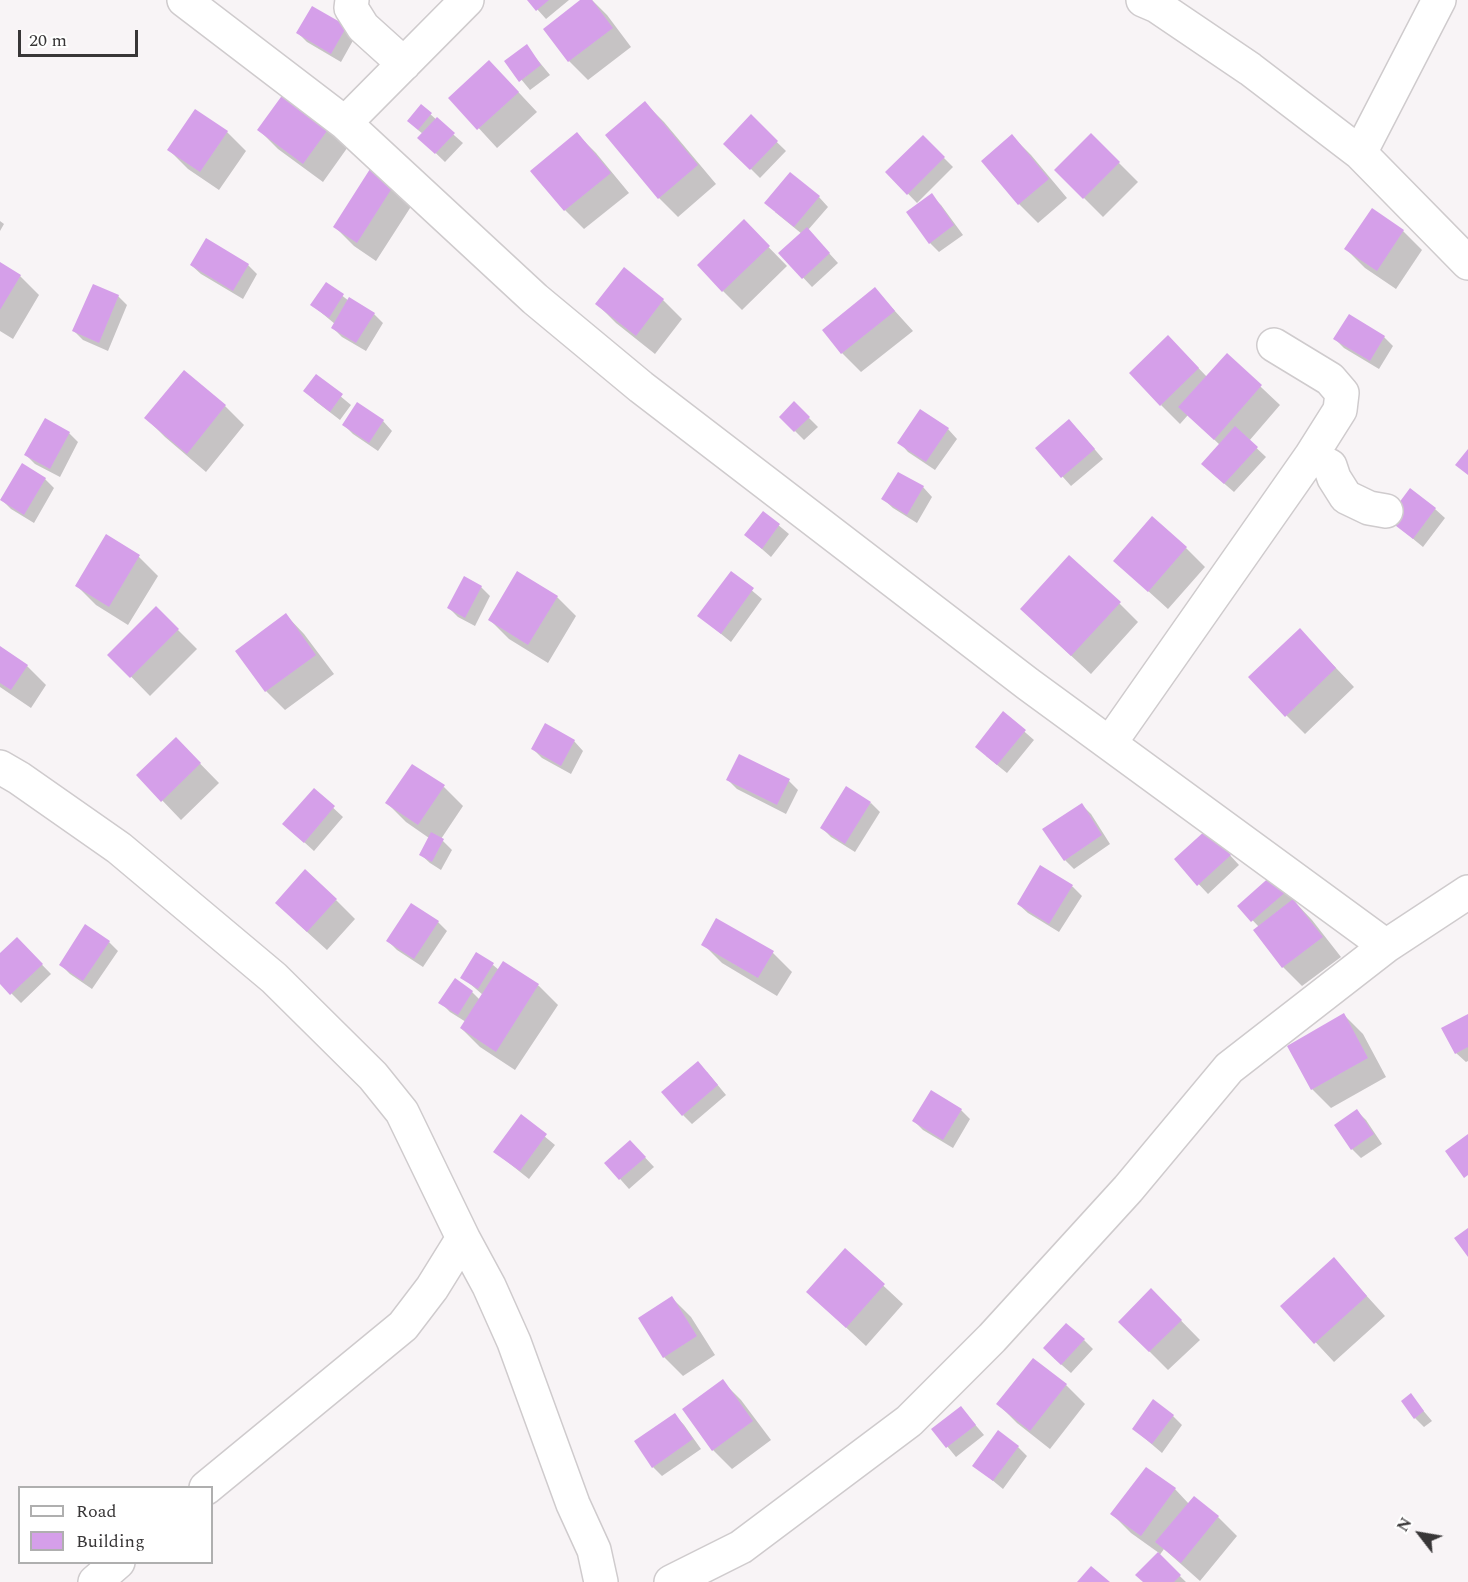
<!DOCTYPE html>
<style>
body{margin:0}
#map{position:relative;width:1468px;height:1582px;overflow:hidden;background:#f8f4f6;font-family:Spectral,serif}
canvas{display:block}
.legend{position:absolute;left:18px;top:1486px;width:195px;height:78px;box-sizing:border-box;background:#fff;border:2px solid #afafaf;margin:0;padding:8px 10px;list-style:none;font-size:18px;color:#383637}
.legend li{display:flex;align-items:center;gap:12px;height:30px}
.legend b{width:30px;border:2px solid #afafaf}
.north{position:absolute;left:1390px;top:1504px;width:60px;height:60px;-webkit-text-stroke:4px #fff;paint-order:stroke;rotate:301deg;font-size:16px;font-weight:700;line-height:24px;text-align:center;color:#383637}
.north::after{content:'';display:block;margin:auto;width:21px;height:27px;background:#383637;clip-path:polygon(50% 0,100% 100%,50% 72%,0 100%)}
.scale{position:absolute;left:18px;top:30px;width:120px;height:27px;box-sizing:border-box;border:3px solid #383637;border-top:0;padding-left:8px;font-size:18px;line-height:21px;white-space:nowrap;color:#383637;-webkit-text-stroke:4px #fff;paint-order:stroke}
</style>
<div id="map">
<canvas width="1468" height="1582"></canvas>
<ul class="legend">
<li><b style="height:8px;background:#fff"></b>Road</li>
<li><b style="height:16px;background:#d59fe9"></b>Building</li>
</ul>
<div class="north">N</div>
<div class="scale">20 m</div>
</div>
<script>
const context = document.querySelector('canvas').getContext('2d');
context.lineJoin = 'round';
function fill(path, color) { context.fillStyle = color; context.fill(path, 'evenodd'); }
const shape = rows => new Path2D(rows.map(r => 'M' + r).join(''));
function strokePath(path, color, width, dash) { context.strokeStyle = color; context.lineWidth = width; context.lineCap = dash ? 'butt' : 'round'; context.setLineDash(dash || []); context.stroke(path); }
const shadow = shape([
 [529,0,569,0,546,19],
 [583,0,592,0,607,15,631,47,588,80,569,61],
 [346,27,355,37,341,62,307,42,298,33],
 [526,46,550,75,530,90,506,61],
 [508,81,537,112,497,148,451,98],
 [286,92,350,144,323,182,278,149,259,130],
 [645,103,664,122,716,184,678,217,659,198],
 [421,106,463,143,445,162,420,138,423,134,418,130],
 [195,111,227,132,246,151,219,190,188,169,169,150],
 [751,117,786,151,760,178,725,143],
 [577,134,596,153,629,193,584,229,565,210],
 [1091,135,1138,182,1103,217,1056,170],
 [1012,136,1031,155,1067,198,1038,223,1019,204],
 [923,137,953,167,917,203,887,172],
 [370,171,412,205,376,261,354,246,335,227],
 [931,195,941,205,963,235,939,252,930,243,908,213],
 [819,197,828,207,808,230,838,263,812,287,780,253,802,234,775,212],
 [1372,210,1403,231,1422,250,1396,289,1365,268,1346,249],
 [0,221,4,224,0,231],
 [744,222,787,266,742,310,723,291],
 [206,240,248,265,257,274,243,299,201,274,191,265],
 [0,264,20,276,39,295,13,339,0,331],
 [624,269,663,300,682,319,655,354,616,323,597,304],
 [327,284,349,301,374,314,383,323,366,351,342,337,333,328,335,324,312,305],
 [875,289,913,331,861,372,842,353,824,330],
 [118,296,127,305,108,351,83,340,74,331],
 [1384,337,1393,346,1379,369,1344,348,1335,339],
 [1227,355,1280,405,1249,441,1266,457,1234,492,1212,473,1220,445,1188,415,1180,424,1161,405,1187,356,1207,377],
 [184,372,225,406,244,425,206,472,165,437,146,418],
 [316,376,351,405,340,420,314,400],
 [794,403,818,427,804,440,781,417],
 [383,421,392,431,378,451,353,434,343,424],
 [948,429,957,439,935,470,908,452,899,442],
 [1078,430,1103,459,1071,486,1037,448],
 [69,433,78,442,60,477,35,464,26,455],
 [45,479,54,488,34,523,11,509,2,500],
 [923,487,932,497,917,523,893,508,883,499],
 [1435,509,1445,518,1423,547,1389,519],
 [764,513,789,534,771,557,746,535],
 [107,536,139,557,158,576,128,625,96,605,77,586],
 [1186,548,1205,567,1168,609,1115,561],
 [731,573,762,599,731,642,699,616],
 [481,587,490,596,475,626,458,617,449,608],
 [557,597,576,616,548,663,509,639,490,620],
 [1119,603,1138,622,1091,674,1041,628],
 [156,608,197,649,150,696,110,655],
 [286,615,304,634,334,674,285,710,266,691,237,652],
 [0,648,27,666,46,685,31,708,0,687],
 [1318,649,1354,687,1305,734,1286,715],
 [1004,714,1034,740,1007,773,986,756],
 [176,739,219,783,181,820,138,775],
 [574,741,583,751,571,774,542,758,533,749],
 [728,780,789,781,798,790,786,814,737,789],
 [444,787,463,806,441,839,452,850,441,870,430,863,420,854,429,838,406,822,387,803],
 [314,790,343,817,314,851,284,824],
 [871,803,880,812,855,852,831,837,822,828],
 [1082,805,1091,814,1110,844,1074,869,1065,860],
 [1216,840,1239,865,1208,894,1176,860],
 [1041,868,1073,887,1082,896,1059,932,1028,913,1018,904],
 [1273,876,1296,900,1294,901,1312,920,1341,957,1302,986,1283,967,1255,930,1259,927,1239,906],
 [336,900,355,919,327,950,296,922],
 [438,922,447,931,423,967,397,950,388,941],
 [17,939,51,974,21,1003,0,982,0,955],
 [109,942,118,951,92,989,70,974,61,965],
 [703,944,773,953,792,972,777,996,722,963],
 [503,963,539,986,558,1005,515,1070,480,1047,461,1028,466,1022,450,1012,440,1002,472,992,480,1000,483,995,462,977,493,965,499,970],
 [1344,1015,1363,1034,1386,1077,1331,1108,1312,1089],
 [1468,1015,1468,1061,1466,1062,1456,1053],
 [707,1072,726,1095,692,1124,683,1115],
 [961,1110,970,1119,953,1148,923,1130,914,1121],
 [1357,1111,1366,1120,1382,1144,1361,1158,1352,1149],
 [521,1117,555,1145,529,1179,495,1152],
 [639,1151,654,1167,629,1189,606,1163],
 [845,1250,903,1304,866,1346,808,1292],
 [1334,1260,1385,1316,1334,1362,1282,1306],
 [1151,1290,1200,1340,1168,1370,1120,1322],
 [672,1298,691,1317,715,1355,683,1376,664,1357],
 [1084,1340,1093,1349,1071,1373,1054,1358],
 [722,1381,741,1400,771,1440,732,1469,713,1450],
 [1066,1385,1085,1404,1050,1449,1017,1423,998,1404],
 [1410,1395,1432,1421,1424,1427,1415,1418],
 [961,1408,984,1435,956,1457,933,1429],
 [675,1415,684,1425,701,1449,662,1476,653,1467],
 [1173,1416,1182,1425,1162,1453,1134,1429],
 [1018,1447,1027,1456,1003,1489,974,1465],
 [1175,1489,1189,1504,1218,1517,1237,1536,1200,1581,1164,1549,1159,1556,1186,1582,1145,1582,1137,1575,1159,1553,1131,1533,1112,1514]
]);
const building = shape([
 [527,0,549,0,536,11],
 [580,0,592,0,613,28,568,62,543,29],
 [312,6,347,26,331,54,296,33],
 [527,44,541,65,519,82,504,61],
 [489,60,519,92,477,130,448,98],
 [286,90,332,124,303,164,257,130],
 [645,101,698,165,658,199,605,135],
 [421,104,432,113,418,130,407,121],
 [195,109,228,131,200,172,167,150],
 [751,114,778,141,750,170,723,144],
 [437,117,455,133,435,154,417,138],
 [577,132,611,173,564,211,530,171],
 [1091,133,1120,162,1083,199,1054,170],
 [1012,134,1049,179,1018,205,981,161],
 [923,135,945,157,907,195,885,172],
 [370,169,394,185,357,243,333,227],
 [790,172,820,196,794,227,764,203],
 [932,193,954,225,929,244,906,212],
 [1372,208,1404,230,1377,271,1344,249],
 [744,219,770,246,722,292,697,265],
 [807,227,830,253,802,279,778,253],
 [206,238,249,264,233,291,190,265],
 [0,262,21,275,0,310],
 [624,267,664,299,636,336,595,304],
 [326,282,344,294,329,318,310,305],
 [93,284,119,295,99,343,72,331],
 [875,287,895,311,841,354,822,330],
 [349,297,375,313,356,343,331,328],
 [1349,314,1385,336,1370,361,1333,339],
 [1168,335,1199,368,1160,406,1129,373],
 [1227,353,1262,385,1214,440,1178,407],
 [184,370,226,405,187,454,144,418],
 [316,374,343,394,330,412,303,391],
 [794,401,810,417,794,432,779,417],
 [357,402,384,420,369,443,342,425],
 [920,409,949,428,926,462,897,443],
 [45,418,70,432,50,469,24,455],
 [1069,419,1095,449,1061,478,1035,448],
 [1235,426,1258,447,1224,484,1201,464],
 [1468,449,1468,475,1455,465],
 [22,463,46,478,24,515,0,500],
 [898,472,924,486,907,515,881,499],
 [1410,488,1436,508,1413,539,1387,519],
 [763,511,780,524,762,549,744,535],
 [1152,516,1187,547,1148,592,1113,561],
 [106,534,140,555,109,607,75,586],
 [1069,555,1121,602,1071,656,1020,609],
 [517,571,558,596,528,645,488,620],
 [731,571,754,588,721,634,697,616],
 [464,576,482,586,465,618,447,608],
 [156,606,179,629,130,678,107,655],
 [286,613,316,655,265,692,235,651],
 [1300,628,1336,668,1285,717,1248,677],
 [0,646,28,665,11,690,0,683],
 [1003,711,1026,730,997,765,975,747],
 [545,723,575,740,561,766,531,749],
 [176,737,201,763,161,802,136,775],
 [739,754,790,779,777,805,726,780],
 [412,764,445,785,418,825,385,803],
 [846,786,871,802,845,844,820,828],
 [314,788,335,806,304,843,282,824],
 [1082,803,1102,835,1064,861,1042,829],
 [1207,829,1231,855,1197,886,1174,859],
 [431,832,444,839,432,862,419,855],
 [1040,865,1073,885,1049,924,1017,904],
 [305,869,337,899,307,932,275,903],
 [1273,874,1288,890,1251,922,1237,906],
 [1293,899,1323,937,1282,968,1253,930],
 [411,903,439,921,414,959,386,941],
 [716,918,774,951,758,978,701,945],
 [85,924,110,941,83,981,59,965],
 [17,937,43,964,10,995,0,984,0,953],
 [476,952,494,963,478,989,460,978],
 [503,961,539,984,496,1052,460,1028],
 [455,978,473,991,458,1015,438,1003],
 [1344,1013,1368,1058,1311,1090,1287,1046],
 [1468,1014,1468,1047,1455,1054,1441,1028],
 [698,1061,718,1085,682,1116,661,1092],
 [931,1090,962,1109,943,1140,912,1121],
 [1357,1109,1374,1134,1351,1150,1334,1125],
 [521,1114,547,1134,520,1171,493,1152],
 [1468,1134,1468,1175,1464,1178,1445,1151],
 [630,1140,646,1157,619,1180,604,1163],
 [1468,1228,1468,1257,1454,1238],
 [845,1248,885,1284,846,1328,806,1292],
 [1334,1257,1367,1296,1314,1344,1280,1306],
 [1151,1288,1182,1320,1149,1352,1118,1322],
 [672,1296,697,1336,663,1358,638,1318],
 [1066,1323,1085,1339,1061,1365,1043,1348],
 [1033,1358,1067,1384,1030,1431,996,1404],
 [723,1379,753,1421,712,1451,682,1409],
 [1411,1393,1424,1411,1414,1419,1401,1401],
 [1153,1399,1174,1415,1152,1444,1132,1429],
 [961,1406,976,1425,946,1448,931,1429],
 [675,1413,693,1439,652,1468,634,1441],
 [998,1430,1019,1446,993,1481,972,1466],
 [1146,1467,1176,1488,1141,1536,1110,1514],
 [1194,1496,1219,1516,1181,1563,1155,1542],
 [1158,1552,1181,1575,1174,1582,1143,1582,1135,1575],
 [1091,1566,1110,1582,1077,1582]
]);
const minor = shape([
 [184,0,345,123,535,299,641,387,1028,684,1386,946],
 [352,0,351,8,363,27,404,64],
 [1143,0,1157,6,1250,69,1360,153,1468,263],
 [345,123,467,0],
 [1360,153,1439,0],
 [1274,345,1330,379,1342,393,1340,410,1311,456],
 [1110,743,1311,456,1330,466,1334,478,1346,497,1369,508,1386,511],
 [0,767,19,778,119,848,274,978,373,1076,402,1112,463,1238,432,1288,403,1326,206,1488],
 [463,1238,489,1286,514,1342,573,1504,594,1550,601,1582],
 [95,1582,118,1562],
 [671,1582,741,1547,909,1421,992,1338,1128,1189,1229,1068,1386,946,1468,892]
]);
fill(shadow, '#0003');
fill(building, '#d59fe9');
strokePath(minor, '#cfcbcd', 36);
strokePath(minor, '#fff', 33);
</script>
